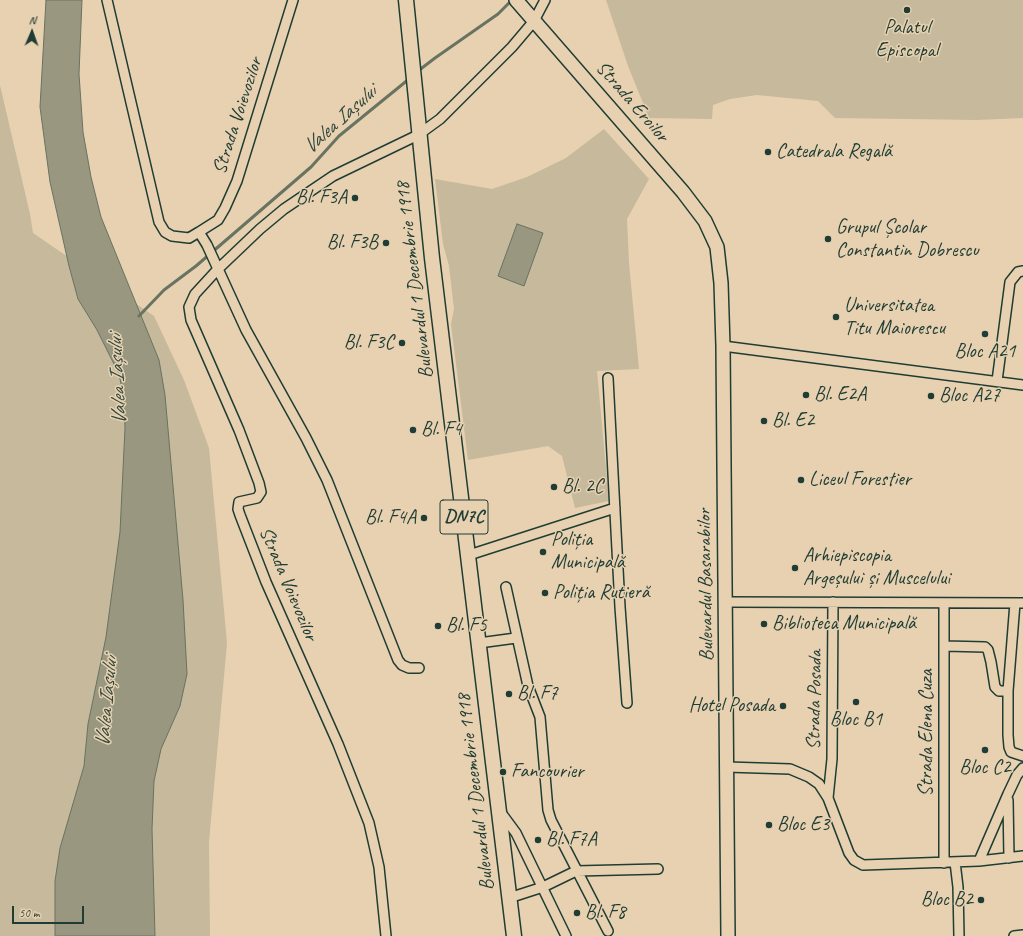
<!DOCTYPE html>
<meta charset="utf-8">
<style>
body{margin:0}
#map{position:relative;width:1023px;height:936px;overflow:hidden;background:#e8d1b1;font-family:Caveat,sans-serif}
canvas{display:block}
.north{position:absolute;left:12px;top:12px;width:40px;height:40px;-webkit-text-stroke:3px #e8d1b1;paint-order:stroke;rotate:2deg;font-size:11px;font-weight:700;line-height:16px;text-align:center;color:#1f3d34}
.north::after{content:'';display:block;margin:auto;width:14px;height:18px;background:#1f3d34;clip-path:polygon(50% 0,100% 100%,50% 72%,0 100%)}
.scale{position:absolute;left:12px;top:906px;width:72px;height:18px;box-sizing:border-box;border:2px solid #1f3d34;border-top:0;padding-left:5px;font-size:12px;line-height:14px;white-space:nowrap;color:#1f3d34;-webkit-text-stroke:3px #e8d1b1;paint-order:stroke}
</style>
<div id="map">
<canvas width="1023" height="936"></canvas>
<div class="north">N</div>
<div class="scale">50 m</div>
</div>
<script>
const context = document.querySelector('canvas').getContext('2d');
context.lineJoin = 'round';
function fill(path, color) { context.fillStyle = color; context.fill(path, 'evenodd'); }
const shape = rows => new Path2D(rows.map(r => 'M' + r).join(''));
function strokePath(path, color, width, dash) { context.strokeStyle = color; context.lineWidth = width; context.lineCap = dash ? 'butt' : 'round'; context.setLineDash(dash || []); context.stroke(path); }
function drawText(font, color, halo, rows, align = 'center') {
  context.font = font + ' Caveat,sans-serif'; context.lineWidth = 3; context.setLineDash([]); context.textBaseline = 'middle'; context.strokeStyle = halo; context.fillStyle = color; for (const [text, x, y, turn = 0] of rows) {
    context.save(); context.translate(x, y); context.rotate((+turn || 0) * Math.PI / 180); context.textAlign = isNaN(turn) ? turn : align; if (halo) context.strokeText(text, 0, 0); context.fillText(text, 0, 0); context.restore();
  }
}
const green = shape([
 [606,0,1023,0,1023,118,977,120,835,118,818,101,757,95,730,99,713,105,712,119,649,118,628,66],
 [0,85,30,214,33,233,154,316,184,380,209,448,227,643,209,842,210,936,0,936],
 [604,129,649,179,627,219,629,263,639,369,597,371,609,501,575,508,562,456,548,446,468,460,451,324,454,309,449,266,443,244,435,179,492,189,527,177,566,158]
]);
const water = shape([
 [46,0,82,0,79,74,83,132,91,177,101,217,159,360,165,395,183,600,187,674,180,706,161,749,154,781,152,829,155,936,55,936,55,881,60,848,84,766,88,724,106,637,120,532,125,428,124,399,119,374,97,330,78,299,69,266,50,182,40,107,46,0],
 [517,224,543,233,524,286,498,276,517,224]
]);
const stream = shape([
 [418,71,435,58,498,14,512,0],
 [139,316,164,290,196,266,311,167,339,136,409,79]
]);
const street = shape([
 [107,0,159,222,165,232,172,236,189,238,199,232,207,245,246,330,306,438,327,480,398,660,402,665,409,668,419,668],
 [199,232,218,220,225,208,237,181,293,0],
 [723,346,1023,385],
 [608,378,620,607,627,703],
 [997,381,1010,282,1018,272,1023,271],
 [469,555,615,508],
 [506,587,528,686,540,717,548,810,551,820,608,931],
 [726,602,1023,603],
 [944,603,944,863],
 [1015,603,1008,691,1008,735,1009,747,1011,752,1023,756],
 [479,643,516,638],
 [945,646,985,647,988,650,991,662,995,687,999,691,1008,691],
 [727,767,790,769,809,777,819,784,828,798,849,853,854,860,863,865,979,861,1023,856],
 [828,798,832,759,833,602],
 [1008,800,1009,858],
 [499,810,516,833,566,936],
 [979,861,1008,794,1017,775,1023,768],
 [955,862,958,887,959,936],
 [509,898,543,887,576,871,658,869],
 [386,936,379,867,369,823,338,744,266,582,240,515,238,509,239,502,257,498,261,492,259,483,239,430,191,320,189,307,195,294,217,270,260,229,284,209,333,176,418,135,440,119,512,47,534,21,545,0],
 [1014,936,1023,935]
]);
const secondary = shape([
 [516,0,683,192,705,221,717,247,721,283,723,346,728,936]
]);
const primary = shape([
 [406,0,432,258,514,936]
]);
const markers = [
 [907,10,4,"#1f3d34"],
 [768,152,4,"#1f3d34"],
 [355,198,4,"#1f3d34"],
 [828,239,4,"#1f3d34"],
 [386,243,4,"#1f3d34"],
 [836,317,4,"#1f3d34"],
 [985,334,4,"#1f3d34"],
 [402,343,4,"#1f3d34"],
 [806,395,4,"#1f3d34"],
 [931,396,4,"#1f3d34"],
 [764,421,4,"#1f3d34"],
 [413,430,4,"#1f3d34"],
 [801,480,4,"#1f3d34"],
 [554,487,4,"#1f3d34"],
 [424,518,4,"#1f3d34"],
 [543,552,4,"#1f3d34"],
 [795,568,4,"#1f3d34"],
 [545,593,4,"#1f3d34"],
 [764,624,4,"#1f3d34"],
 [438,626,4,"#1f3d34"],
 [509,694,4,"#1f3d34"],
 [856,702,4,"#1f3d34"],
 [783,706,4,"#1f3d34"],
 [985,750,4,"#1f3d34"],
 [503,772,4,"#1f3d34"],
 [769,825,4,"#1f3d34"],
 [538,840,4,"#1f3d34"],
 [981,900,4,"#1f3d34"],
 [577,913,4,"#1f3d34"]
];
const shields = [
 [464,517,48]
];
const shieldNames = [
 ["DN7C",464,517]
];
const poiNames = [
 ["Palatul",907,28,"center"],
 ["Episcopal",907,51,"center"],
 ["Catedrala Regală",776,152],
 ["Bl. F3A",347,198,"right"],
 ["Grupul Școlar",836,228],
 ["Constantin Dobrescu",836,251],
 ["Bl. F3B",378,243,"right"],
 ["Universitatea",844,306],
 ["Titu Maiorescu",844,329],
 ["Bl. F3C",394,343,"right"],
 ["Bloc A21",985,352,"center"],
 ["Bl. E2A",814,395],
 ["Bloc A27",939,396],
 ["Bl. E2",772,421],
 ["Bl. F4",421,430],
 ["Liceul Forestier",809,480],
 ["Bl. 2C",562,487],
 ["Bl. F4A",416,518,"right"],
 ["Poliția",551,540],
 ["Municipală",551,563],
 ["Arhiepiscopia",803,556],
 ["Argeșului și Muscelului",803,579],
 ["Poliția Rutieră",553,593],
 ["Biblioteca Municipală",772,624],
 ["Bl. F5",446,626],
 ["Bl. F7",517,694],
 ["Hotel Posada",775,706,"right"],
 ["Bloc B1",856,720,"center"],
 ["Bloc C2",985,768,"center"],
 ["Fancourier",511,772],
 ["Bloc E3",777,825],
 ["Bl. F7A",546,840],
 ["Bloc B2",973,900,"right"],
 ["Bl. F8",585,913]
];
const streetNames = [
 ["Strada Eroilor",632,102,49],
 ["Strada Voievozilor",238,116,-72],
 ["Bulevardul 1 Decembrie 1918",415,280,-97],
 ["Strada Voievozilor",288,584,67],
 ["Bulevardul Basarabilor",706,585,-91],
 ["Strada Posada",815,700,-89],
 ["Strada Elena Cuza",927,733,-90],
 ["Bulevardul 1 Decembrie 1918",476,792,-97]
];
const waterNames = [
 ["Valea Iașului",340,120,-42],
 ["Valea Iașului",118,380,-93],
 ["Valea Iașului",107,702,-85]
];
fill(green, '#c7b99c');
fill(water, '#999780');
strokePath(water, '#687362', 1);
strokePath(stream, '#687362', 3);
strokePath(street, '#1f3d34', 12);
strokePath(secondary, '#1f3d34', 16);
strokePath(primary, '#1f3d34', 17);
strokePath(street, '#e8d1b1', 9);
strokePath(secondary, '#e8d1b1', 13);
strokePath(primary, '#e8d1b1', 14);
for (const [x, y, r, color] of markers) { const dot = new Path2D(); dot.arc(x, y, r, 0, 2 * Math.PI); context.fillStyle = color; context.fill(dot); strokePath(dot, '#e8d1b1', 1.5); }
for (const [x, y, w] of shields) { const box = new Path2D(); box.roundRect(x - w / 2, y - 17, w, 34, 3); context.fillStyle = '#e8d1b1'; context.fill(box); strokePath(box, '#1f3d34', 1); }
drawText('bold 19px', '#1f3d34', null, shieldNames);
drawText('20px', '#1f3d34', '#e8d1b1', poiNames, 'left');
drawText('20px', '#1f3d34', '#e8d1b1', streetNames);
drawText('italic 21px', '#314a3f', '#e8d1b1', waterNames);
</script>
